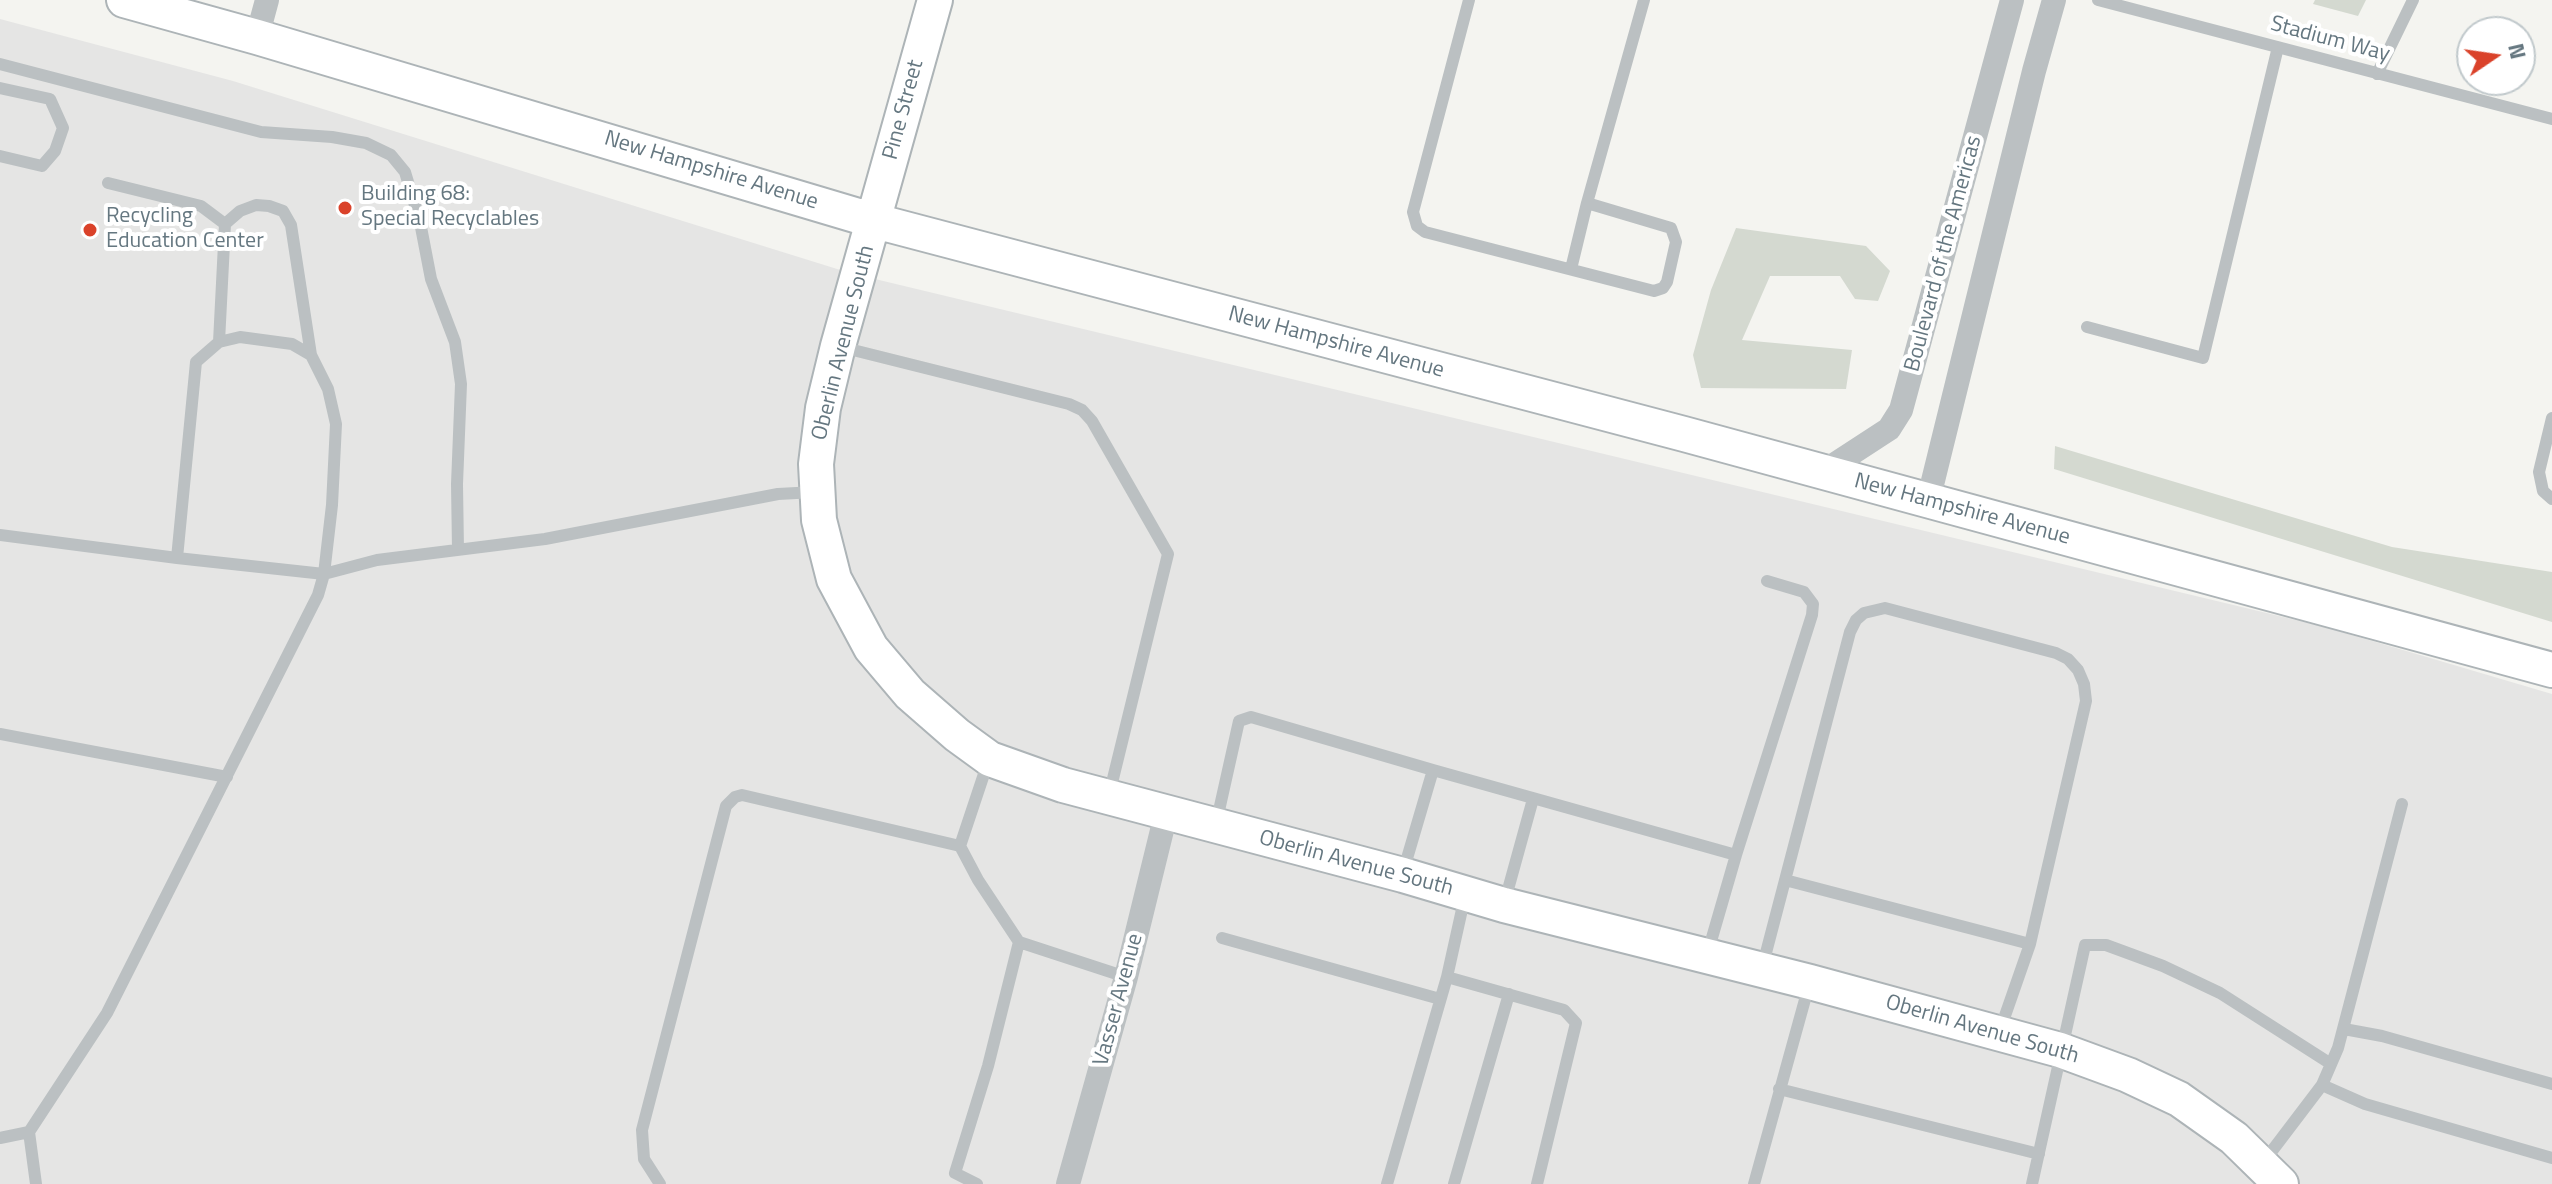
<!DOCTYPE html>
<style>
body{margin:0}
#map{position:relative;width:2552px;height:1184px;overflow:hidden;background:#f4f4f0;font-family:"Titillium Web",sans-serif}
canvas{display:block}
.north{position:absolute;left:2456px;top:16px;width:80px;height:80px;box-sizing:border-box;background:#fff;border:2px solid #c1c9cc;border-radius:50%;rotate:77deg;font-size:22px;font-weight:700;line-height:32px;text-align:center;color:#657780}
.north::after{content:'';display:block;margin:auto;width:28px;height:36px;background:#da422a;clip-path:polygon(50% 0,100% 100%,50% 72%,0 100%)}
</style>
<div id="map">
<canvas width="2552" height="1184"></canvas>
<div class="north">N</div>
</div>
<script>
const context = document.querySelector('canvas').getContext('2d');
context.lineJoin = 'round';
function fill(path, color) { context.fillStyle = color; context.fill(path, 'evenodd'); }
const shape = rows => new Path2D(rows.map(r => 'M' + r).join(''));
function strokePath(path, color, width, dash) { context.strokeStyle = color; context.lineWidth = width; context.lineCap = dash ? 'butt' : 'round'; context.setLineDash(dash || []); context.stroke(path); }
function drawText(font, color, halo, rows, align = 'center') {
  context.font = font + ' "Titillium Web",sans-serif'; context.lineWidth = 8; context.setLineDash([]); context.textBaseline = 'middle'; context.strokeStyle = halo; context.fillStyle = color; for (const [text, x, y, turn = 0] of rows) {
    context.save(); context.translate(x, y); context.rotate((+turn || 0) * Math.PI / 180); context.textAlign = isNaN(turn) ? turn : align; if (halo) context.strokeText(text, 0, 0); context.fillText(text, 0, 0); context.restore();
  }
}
const built = shape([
 [0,19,233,81,850,273,2325,627,2552,694,2552,1184,0,1184]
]);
const green = shape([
 [2315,0,2366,0,2358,16,2313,4],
 [1736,228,1866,246,1890,271,1878,301,1855,299,1840,276,1770,276,1742,340,1852,350,1846,389,1701,388,1693,355,1711,290],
 [2055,446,2392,547,2552,572,2552,622,2054,469]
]);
const lane = shape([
 [1469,0,1413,212,1417,226,1425,232,1654,291,1663,288,1667,282,1676,242,1671,228,1587,203,1644,0],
 [2098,0,2552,119],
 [0,64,261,132,332,137,366,143,391,155,405,172,420,222,431,279,455,342,461,384,457,484,458,550],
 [2377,74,2413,0],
 [0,88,50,99,63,128,55,151,42,166,0,156],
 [108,183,201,206,225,224],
 [1571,269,1587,203],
 [2087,327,2203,358,2278,47],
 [219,342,225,224,240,211,256,205,269,206,283,211,291,225,311,355],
 [841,347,1069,404,1082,410,1092,421,1168,554,1109,795],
 [2552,418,2539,472,2543,491,2552,499],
 [0,535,177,558,324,574,377,560,545,539,778,494,815,492],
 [0,734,227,777],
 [989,759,960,846,978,880,1019,942],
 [1433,770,1736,855],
 [1216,824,1239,721,1251,717,1433,770,1403,872],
 [1785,880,2030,944],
 [1504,904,1533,799],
 [1222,938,1440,999],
 [1707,955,1736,855,1812,615,1813,604,1804,592,1767,581],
 [1762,968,1850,632,1856,620,1864,613,1885,608,2056,653,2068,659,2078,670,2084,684,2086,701,2030,944,1999,1033],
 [1447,977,1564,1010,1576,1023,1537,1184],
 [2344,1029,2382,1036,2552,1084],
 [2322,1085,2365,1104,2552,1158],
 [1779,1089,2039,1154],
 [29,1132,107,1013,318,595,324,574,332,505,336,424,328,389,311,355,292,344,240,337,219,342,196,362,177,558],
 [0,1138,29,1132,36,1184],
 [2262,1164,2322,1085,2338,1048,2402,804],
 [660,1184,644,1159,642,1130,726,806,735,797,742,795,960,846],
 [977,1184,955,1173,988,1066,1019,942,1126,977],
 [1387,1184,1447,977,1465,896],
 [1454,1184,1509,994],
 [1754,1184,1809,985],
 [2032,1184,2085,945,2106,945,2163,966,2220,993,2331,1064]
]);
const street = shape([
 [257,37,267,0],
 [1823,472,1889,429,1901,410,2012,0],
 [1928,501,2034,71,2054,0],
 [1068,1184,1126,977,1166,814]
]);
const secondary = shape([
 [124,0,257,37,875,221,1684,434,2552,670],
 [935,0,838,346,823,408,816,464,819,520,834,579,871,648,910,694,957,735,990,759,1063,785,1403,875,1504,905,1810,982,2060,1050,2128,1075,2179,1099,2234,1138,2281,1184]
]);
const markers = [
 [345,208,8,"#da422a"],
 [90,230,8,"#da422a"]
];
const streetNames = [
 ["Stadium Way",2330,40,15],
 ["Pine Street",904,110,-75],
 ["New Hampshire Avenue",711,171,17],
 ["Boulevard of the Americas",1944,254,-75],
 ["Oberlin Avenue South",844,343,-76],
 ["New Hampshire Avenue",1336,343,15],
 ["New Hampshire Avenue",1962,510,15],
 ["Oberlin Avenue South",1356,864,15],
 ["Vasser Avenue",1119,1000,-75],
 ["Oberlin Avenue South",1982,1030,16]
];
const poiNames = [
 ["Building 68:",361,195],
 ["Special Recyclables",361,220],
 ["Recycling",106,217],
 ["Education Center",106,242]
];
fill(built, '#e5e5e4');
fill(green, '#d4d9d0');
strokePath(secondary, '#adb4b7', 38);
strokePath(lane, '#bbc0c2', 12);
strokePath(street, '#bbc0c2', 24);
strokePath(secondary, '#fff', 34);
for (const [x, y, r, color] of markers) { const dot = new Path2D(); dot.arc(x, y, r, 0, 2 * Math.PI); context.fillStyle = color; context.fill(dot); strokePath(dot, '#fff', 3); }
drawText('22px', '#657780', '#fff', streetNames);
drawText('22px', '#657780', '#fff', poiNames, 'left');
</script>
